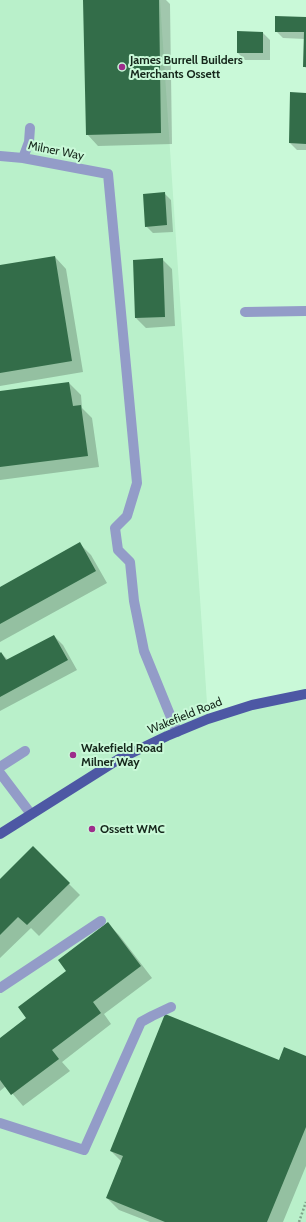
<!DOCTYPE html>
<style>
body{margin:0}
canvas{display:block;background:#c9f9d8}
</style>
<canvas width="306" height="1222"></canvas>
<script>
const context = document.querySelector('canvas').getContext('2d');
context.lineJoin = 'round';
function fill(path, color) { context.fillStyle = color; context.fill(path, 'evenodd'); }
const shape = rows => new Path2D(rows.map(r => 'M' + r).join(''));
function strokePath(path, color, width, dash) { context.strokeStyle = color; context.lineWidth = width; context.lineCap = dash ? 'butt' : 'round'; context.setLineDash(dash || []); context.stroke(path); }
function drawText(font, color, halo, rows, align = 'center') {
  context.font = font + ' Cabin,sans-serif'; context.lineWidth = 4; context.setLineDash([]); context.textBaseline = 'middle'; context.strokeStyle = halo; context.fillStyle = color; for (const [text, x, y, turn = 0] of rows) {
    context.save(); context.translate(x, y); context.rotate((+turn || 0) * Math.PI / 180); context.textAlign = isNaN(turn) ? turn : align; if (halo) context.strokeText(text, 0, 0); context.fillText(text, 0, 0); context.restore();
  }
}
const built = shape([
 [0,0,160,0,208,718,306,694,306,1222,0,1222]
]);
const shadow = shape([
 [84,0,166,0,170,4,172,144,98,146,87,134],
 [306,18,306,68,304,66,305,39,283,38,276,31],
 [263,33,270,40,270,60,245,60,238,53],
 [306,94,306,150,297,150,290,143],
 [164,193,171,200,173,232,153,233,146,226],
 [55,257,66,269,83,372,0,386,0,266],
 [162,259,172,269,175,326,146,328,136,318,134,261],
 [69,383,81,395,82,408,92,418,99,467,0,480,0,392],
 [80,544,91,555,107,583,0,642,0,588],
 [54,636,63,645,77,670,0,711,0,654,1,653,8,660],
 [33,848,80,895,39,936,31,928,0,958,0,880],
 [108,924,119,935,152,978,104,1014,111,1024,62,1062,70,1071,23,1106,6,1086,0,1091,0,1039,27,1018],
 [306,1057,306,1166,283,1222,150,1222,119,1210,107,1198,122,1162,111,1151,280,1061]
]);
const building = shape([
 [83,0,159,0,161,133,86,135],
 [275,16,306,17,306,67,303,67,304,32,275,32],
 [237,31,263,32,263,53,237,53],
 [290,92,306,93,306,144,289,143],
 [165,192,167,225,145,227,143,194],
 [55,256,72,361,0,373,0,265],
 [163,258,165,317,135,318,133,260],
 [69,382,73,406,81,405,88,456,0,467,0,391],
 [80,542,96,571,0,624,0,587],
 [54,635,68,660,0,697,0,653,1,652,6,660],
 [33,846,70,883,27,925,18,917,0,935,0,879],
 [108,922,141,966,93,1002,101,1013,52,1050,59,1059,11,1095,0,1080,0,1038,26,1018,18,1007,66,971,58,960],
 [165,1014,279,1060,284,1047,306,1056,306,1127,267,1222,165,1222,106,1198,123,1156,110,1151]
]);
const path = shape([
 [299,1222,306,1202]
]);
const minor = shape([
 [0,156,23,158,108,174,137,483,127,516,115,528,118,550,130,562,134,601,144,651,177,732],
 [23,158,29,142,30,128],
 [245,312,306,311],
 [0,767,25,751],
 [0,773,31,814],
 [0,988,101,921],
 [0,1123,84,1150,141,1022,152,1016,171,1007]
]);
const major = shape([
 [0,834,119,759,167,736,208,719,252,705,306,694]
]);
const markers = [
 [122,67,4,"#9d2d8b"],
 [73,755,4,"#9d2d8b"],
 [92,829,4,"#9d2d8b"]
];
const poiNames = [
 ["James Burrell Builders",130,60],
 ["Merchants Ossett",130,74],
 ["Wakefield Road",81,748],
 ["Milner Way",81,762],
 ["Ossett WMC",100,829]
];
const streetNames = [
 ["Milner Way",56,151,11],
 ["Wakefield Road",185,716,-22]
];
fill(built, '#b9f0ca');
fill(shadow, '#0003');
fill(building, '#336d49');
strokePath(path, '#7fa28a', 2.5, [2, 2]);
strokePath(minor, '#939cc8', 10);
strokePath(major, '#4d58a4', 10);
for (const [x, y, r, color] of markers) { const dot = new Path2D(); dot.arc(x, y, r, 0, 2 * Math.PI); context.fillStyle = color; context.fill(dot); strokePath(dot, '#c9f9d8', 1.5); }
drawText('bold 12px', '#15271b', '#c9f9d8', poiNames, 'left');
drawText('12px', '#15271b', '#c9f9d8', streetNames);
</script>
